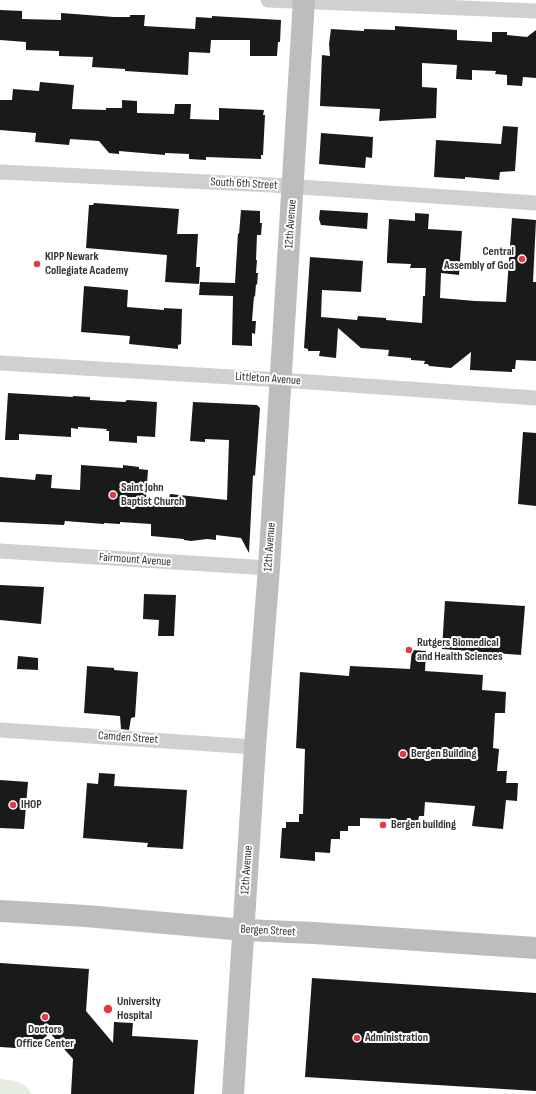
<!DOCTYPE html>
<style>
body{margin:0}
canvas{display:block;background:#fff}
</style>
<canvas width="536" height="1094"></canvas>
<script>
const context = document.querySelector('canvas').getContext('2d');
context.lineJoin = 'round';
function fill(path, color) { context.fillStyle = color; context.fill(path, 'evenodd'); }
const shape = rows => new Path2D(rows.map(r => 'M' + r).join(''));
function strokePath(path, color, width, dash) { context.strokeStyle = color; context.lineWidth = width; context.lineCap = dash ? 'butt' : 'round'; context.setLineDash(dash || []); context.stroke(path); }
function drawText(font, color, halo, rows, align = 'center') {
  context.font = font + ' "Sofia Sans Condensed",sans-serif'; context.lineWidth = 4; context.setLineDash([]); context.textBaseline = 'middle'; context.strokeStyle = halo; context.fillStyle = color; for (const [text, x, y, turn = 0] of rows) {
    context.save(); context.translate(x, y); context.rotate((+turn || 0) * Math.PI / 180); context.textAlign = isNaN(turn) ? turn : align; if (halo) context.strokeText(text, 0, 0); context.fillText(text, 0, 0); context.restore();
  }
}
const green = shape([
 [0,1079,16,1081,27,1087,32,1094,0,1094]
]);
const building = shape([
 [0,10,22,11,22,19,61,20,61,13,114,17,130,17,130,15,145,15,144,26,195,29,196,17,212,18,212,16,281,20,280,42,278,42,277,56,250,56,250,40,211,40,210,53,189,52,188,75,125,71,125,69,92,67,93,57,59,56,59,51,26,50,26,42,0,40],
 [395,26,457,30,457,40,492,42,492,32,507,32,507,35,527,37,536,30,536,78,523,77,522,86,507,85,507,75,495,74,496,71,472,70,472,80,456,79,457,65,422,63,422,87,437,88,436,118,379,121,380,109,320,106,322,55,330,56,329,44,331,29,364,31,364,29,395,30],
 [40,82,74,85,72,109,106,110,106,108,122,108,122,100,137,101,137,113,174,114,175,104,191,104,190,119,219,120,219,108,264,110,263,115,265,115,263,155,261,155,261,159,206,157,206,160,189,159,189,154,165,153,165,155,119,151,119,154,109,153,99,141,70,139,69,145,35,142,36,133,0,130,0,100,12,100,13,89,39,91],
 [503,126,518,127,515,171,500,172,499,180,465,177,465,179,434,177,436,140,501,144],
 [321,133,373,137,372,158,366,157,365,168,319,164],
 [94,203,179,209,177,234,198,234,196,267,200,267,199,284,165,282,167,255,86,248,89,205,93,205],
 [241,210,260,211,260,223,262,223,261,235,257,235,256,260,257,260,256,273,258,273,257,285,256,284,255,297,254,296,252,321,256,321,255,334,252,333,252,346,232,345,233,296,199,295,200,282,235,283,238,233,239,234],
 [320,210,368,213,367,229,321,225,319,219],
 [415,213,429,214,428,229,462,231,459,275,441,273,440,298,475,301,506,302,512,218,536,220,533,282,536,282,536,361,516,360,515,369,512,369,512,372,470,370,471,352,451,368,429,366,428,364,424,364,425,361,411,360,411,358,388,356,389,350,361,348,338,328,336,358,319,356,320,351,308,351,308,349,304,348,310,257,363,261,361,292,322,290,321,317,357,320,358,316,386,318,386,320,422,323,423,296,425,296,426,268,410,268,411,264,387,263,387,259,389,219,415,221],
 [84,286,128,290,127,307,164,310,164,308,182,309,181,344,178,345,178,349,129,344,130,336,81,332],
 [8,393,73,397,73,396,90,397,90,400,125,402,127,400,157,402,155,437,137,436,137,443,109,441,109,431,106,431,107,429,78,427,78,429,71,428,71,437,19,434,19,440,5,440],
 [193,402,257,405,260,408,255,476,253,475,249,553,241,538,216,535,216,540,207,539,191,541,184,540,184,539,151,536,151,524,120,522,120,524,104,523,104,524,65,521,64,525,0,522,0,477,35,480,36,474,52,475,51,488,80,490,81,465,123,468,123,465,139,467,139,469,148,470,146,497,169,499,170,494,227,500,229,440,205,439,205,442,190,441],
 [523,432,536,433,536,506,518,504],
 [0,585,44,587,41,624,0,620],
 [144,594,176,595,174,636,158,636,159,620,143,619],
 [445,601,525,606,521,655,442,649],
 [412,650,426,651,425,671,483,675,482,690,506,692,505,713,495,713,493,748,499,749,497,771,507,771,506,783,518,783,517,801,506,800,503,829,472,826,475,806,425,802,424,816,419,816,418,822,394,820,395,819,360,818,360,826,348,826,348,831,340,831,340,839,331,839,330,853,315,852,315,861,280,858,282,828,286,828,286,822,299,822,299,814,303,814,305,749,296,748,300,672,349,676,350,666,410,669],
 [18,656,38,658,38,670,17,669],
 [87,666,114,668,114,670,138,672,135,717,131,718,129,730,121,729,120,716,84,713],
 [99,773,115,774,114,786,187,790,183,849,147,847,148,843,83,838,87,783,98,784],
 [0,780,28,782,24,829,0,828],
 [0,963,89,969,86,1011,113,1043,114,1022,133,1023,132,1036,198,1040,194,1094,71,1094,73,1059,50,1033,31,1049,0,1047],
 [312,978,536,993,536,1091,305,1077]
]);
const street = shape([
 [268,0,536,11],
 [0,172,271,185,536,203],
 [0,363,281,380,536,398],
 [0,551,269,568],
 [0,730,255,747]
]);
const secondary = shape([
 [0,911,86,916,244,930,314,933,536,948],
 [233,1094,255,747,269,568,304,0]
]);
const markers = [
 [522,259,4,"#e63946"],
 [37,264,4,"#e63946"],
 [113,495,4,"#e63946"],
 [409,650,4,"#e63946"],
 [403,754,4,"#e63946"],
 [13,805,4,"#e63946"],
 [383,825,4,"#e63946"],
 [108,1009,5,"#e63946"],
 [45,1017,4,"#e63946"],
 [357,1038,4,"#e63946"]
];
const streetNames = [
 ["South 6th Street",244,184,3],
 ["12th Avenue",291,224,-86],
 ["Littleton Avenue",268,379,4],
 ["12th Avenue",270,547,-86],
 ["Fairmount Avenue",135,560,4],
 ["Camden Street",128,738,4],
 ["12th Avenue",247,870,-86],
 ["Bergen Street",268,931,3]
];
const poiNames = [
 ["Central",514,252,"right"],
 ["Assembly of God",514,266,"right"],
 ["KIPP Newark",45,257],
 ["Collegiate Academy",45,271],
 ["Saint John",121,488],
 ["Baptist Church",121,502],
 ["Rutgers Biomedical",417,643],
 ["and Health Sciences",417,657],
 ["Bergen Building",411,754],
 ["IHOP",21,805],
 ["Bergen building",391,825],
 ["University",117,1002],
 ["Hospital",117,1016],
 ["Doctors",45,1030,"center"],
 ["Office Center",45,1044,"center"],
 ["Administration",365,1038]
];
fill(green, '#e6ecdf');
fill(building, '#1a1a1a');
strokePath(street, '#d0d0d0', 15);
strokePath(secondary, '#bdbdbd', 22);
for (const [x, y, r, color] of markers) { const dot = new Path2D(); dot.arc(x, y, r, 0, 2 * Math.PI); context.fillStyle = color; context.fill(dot); strokePath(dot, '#fff', 1.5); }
drawText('12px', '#333', '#fff', streetNames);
drawText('bold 12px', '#333', '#fff', poiNames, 'left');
</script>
